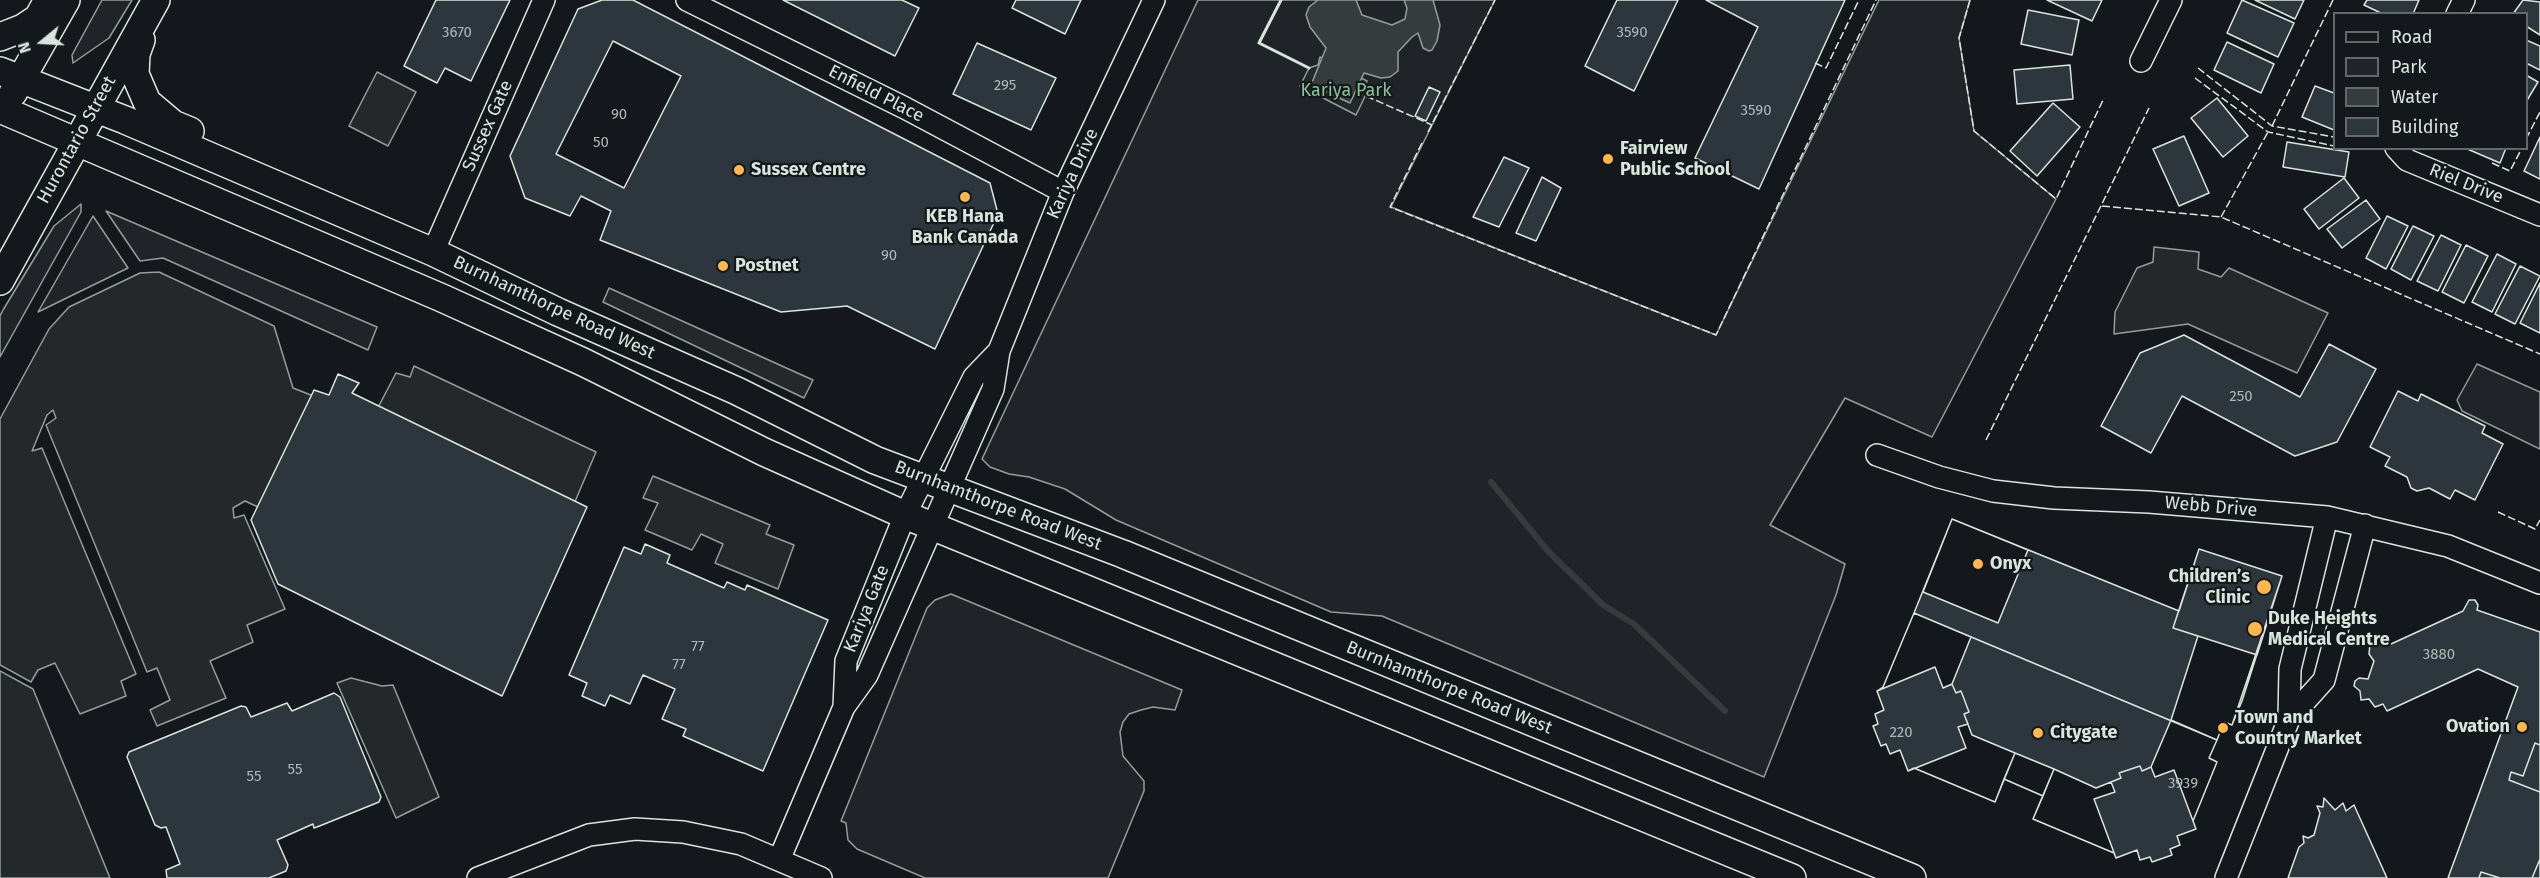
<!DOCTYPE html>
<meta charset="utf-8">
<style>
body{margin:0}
#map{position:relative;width:2540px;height:878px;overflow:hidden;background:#14181c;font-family:"Fira Sans",sans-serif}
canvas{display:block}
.legend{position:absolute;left:2333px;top:12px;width:195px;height:138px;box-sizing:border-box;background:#14181c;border:2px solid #626a69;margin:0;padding:8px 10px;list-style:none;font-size:18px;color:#d8e6dc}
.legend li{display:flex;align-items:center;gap:12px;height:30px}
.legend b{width:30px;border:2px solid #626a69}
.north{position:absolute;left:12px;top:12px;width:60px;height:60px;-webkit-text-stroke:4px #14181c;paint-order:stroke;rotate:252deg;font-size:16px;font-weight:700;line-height:24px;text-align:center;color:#d8e6dc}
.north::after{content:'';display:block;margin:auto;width:21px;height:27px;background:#d8e6dc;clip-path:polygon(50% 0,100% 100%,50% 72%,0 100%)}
</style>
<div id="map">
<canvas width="2540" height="878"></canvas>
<ul class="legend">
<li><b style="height:8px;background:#14181c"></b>Road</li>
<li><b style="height:16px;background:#202428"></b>Park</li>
<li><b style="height:16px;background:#363b3e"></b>Water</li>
<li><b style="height:16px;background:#2c363c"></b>Building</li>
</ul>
<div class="north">N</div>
</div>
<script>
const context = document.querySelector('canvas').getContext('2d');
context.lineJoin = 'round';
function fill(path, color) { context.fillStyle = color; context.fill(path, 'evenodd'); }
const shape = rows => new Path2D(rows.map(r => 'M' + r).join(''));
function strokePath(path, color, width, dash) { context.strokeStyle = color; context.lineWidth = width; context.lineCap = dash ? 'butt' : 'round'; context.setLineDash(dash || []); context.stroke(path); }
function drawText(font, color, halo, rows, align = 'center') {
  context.font = font + ' "Fira Sans",sans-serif'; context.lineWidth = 4.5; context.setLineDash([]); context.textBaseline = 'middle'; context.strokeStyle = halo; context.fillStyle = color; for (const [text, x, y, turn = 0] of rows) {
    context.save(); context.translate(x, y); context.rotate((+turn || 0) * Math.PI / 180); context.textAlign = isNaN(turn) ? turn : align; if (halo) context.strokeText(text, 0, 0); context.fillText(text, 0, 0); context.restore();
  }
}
const green = shape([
 [102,0,132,0,109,38,73,63,72,55,102,0],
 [1198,0,1495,0,1391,207,1716,335,1879,0,1970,0,1959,38,1974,131,2056,199,1932,437,1845,398,1770,525,1845,564,1836,595,1764,777,1382,616,1331,612,1116,520,1065,489,1029,477,1009,474,990,467,982,459,1198,0],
 [81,204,81,212,0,357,0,316,3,310,54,226,81,204],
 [106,211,377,327,368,350,163,258,140,261,106,211],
 [93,216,128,268,38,312,93,216],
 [2477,364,2540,392,2540,449,2462,411,2457,400,2477,364],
 [951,594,1182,690,1175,710,1153,707,1141,710,1129,714,1123,722,1120,732,1123,756,1144,781,1144,791,1108,878,925,878,857,849,848,840,846,823,841,821,927,608,935,600,951,594]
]);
const parking = shape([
 [1320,57,1367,81,1365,87,1369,88,1356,115,1300,86,1309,68,1318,65,1320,57],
 [377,72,416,92,388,146,349,126,377,72],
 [2154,247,2199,252,2198,269,2221,277,2229,268,2328,313,2297,373,2188,324,2114,334,2115,312,2137,268,2153,262,2154,247],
 [159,272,274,326,293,388,372,419,396,373,410,377,414,366,596,452,521,629,245,501,233,508,234,518,244,515,285,609,247,625,253,642,210,661,226,698,157,726,150,710,170,700,157,668,147,672,46,425,56,418,53,410,47,415,32,451,42,448,136,674,121,681,126,696,80,714,55,663,38,670,31,682,0,665,0,419,49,329,69,307,140,273,159,272],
 [609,288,813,380,804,398,603,302,609,288],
 [653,476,770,525,766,534,794,545,778,589,715,563,723,544,701,534,692,550,645,530,658,503,643,498,653,476],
 [0,671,33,689,110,878,0,878,0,671],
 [351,678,382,686,393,685,439,797,396,818,337,683,351,678]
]);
const water = shape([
 [1318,0,1356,0,1362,15,1392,25,1405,19,1407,8,1404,0,1433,0,1440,25,1437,41,1432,50,1429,51,1423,48,1418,33,1412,37,1398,52,1398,71,1390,77,1381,78,1364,73,1350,103,1311,85,1326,48,1310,27,1306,15,1309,7,1318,0]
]);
const stream = shape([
 [1491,482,1548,551,1603,605,1634,624,1725,711]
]);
const building = shape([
 [436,0,510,0,471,81,445,68,437,83,404,66,436,0],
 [602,0,633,0,990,183,998,214,935,349,847,306,781,312,600,240,611,211,581,196,570,216,525,198,510,156,578,9,602,0],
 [783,0,902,0,919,8,895,56,783,0],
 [1016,0,1081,0,1065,34,1012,8,1016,0],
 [1617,0,1678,0,1634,91,1585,66,1617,0],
 [1706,0,1845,0,1759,189,1695,158,1758,27,1706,0],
 [2047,0,2102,0,2092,21,2047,0],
 [2242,0,2294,23,2278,57,2227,33,2242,0],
 [2255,0,2304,0,2295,19,2255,0],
 [2367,0,2419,0,2413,14,2383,14,2364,5,2367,0],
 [2523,0,2540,2,2540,35,2526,26,2526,14,2513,14,2523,0],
 [2028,10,2079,20,2072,55,2021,44,2028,10],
 [2526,40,2540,46,2540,70,2526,63,2526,40],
 [613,41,681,76,624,188,556,154,613,41],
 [2227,42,2274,64,2261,93,2214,70,2227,42],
 [977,43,1056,78,1031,130,953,94,977,43],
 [2070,65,2073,99,2017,104,2014,70,2070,65],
 [2526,75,2538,82,2526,102,2526,75],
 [2315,86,2334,93,2334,130,2302,117,2315,86],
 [1429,87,1440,92,1426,121,1415,116,1429,87],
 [2217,98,2248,136,2223,157,2191,118,2217,98],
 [2053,103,2080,127,2037,176,2010,151,2053,103],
 [2184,136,2209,193,2179,206,2153,149,2184,136],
 [2540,137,2540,179,2524,171,2540,137],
 [2287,142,2349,152,2345,177,2283,167,2287,142],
 [2465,148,2506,148,2500,163,2465,148],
 [1504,157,1529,168,1499,227,1473,217,1504,157],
 [1542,177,1561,188,1536,241,1516,233,1542,177],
 [2344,178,2359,198,2319,229,2304,209,2344,178],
 [2366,200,2380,219,2342,248,2327,229,2366,200],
 [2387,216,2408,226,2386,269,2366,258,2387,216],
 [2413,226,2434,236,2411,280,2391,269,2413,226],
 [2441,235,2461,245,2438,291,2417,281,2441,235],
 [2466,245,2488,256,2464,303,2442,292,2466,245],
 [2497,254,2516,264,2492,312,2472,302,2497,254],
 [2520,266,2540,276,2515,324,2495,314,2520,266],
 [2540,283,2540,333,2520,323,2540,283],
 [2184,335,2300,397,2329,344,2376,369,2337,442,2295,456,2182,396,2151,453,2101,426,2140,353,2184,335],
 [338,374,359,383,352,393,587,507,502,696,278,584,251,520,314,390,329,395,338,374],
 [2398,391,2418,401,2421,394,2485,426,2482,433,2503,444,2475,500,2455,490,2450,499,2429,488,2417,491,2411,488,2407,477,2385,466,2390,457,2370,447,2398,391],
 [1952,519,2028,550,1998,623,1923,592,1952,519],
 [1952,519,2179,611,2199,549,2282,576,2232,725,2224,722,2217,740,1914,613,1952,519],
 [645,544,670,555,667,563,724,588,727,582,745,590,747,585,828,620,763,771,683,736,686,729,662,719,675,689,643,675,630,704,610,695,605,706,582,696,587,683,569,675,624,547,641,554,645,544],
 [2199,549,2282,576,2242,701,2232,725,2224,722,2217,740,2171,720,2198,636,2173,628,2199,549],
 [2199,549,2282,576,2257,655,2173,628,2199,549],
 [2469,600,2475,600,2478,605,2477,610,2540,632,2540,745,2535,743,2523,776,2511,772,2509,780,2540,792,2540,859,2532,878,2500,878,2481,872,2479,878,2448,878,2518,687,2478,669,2387,711,2383,704,2375,707,2369,699,2361,700,2360,691,2354,686,2355,681,2359,678,2368,679,2374,661,2369,654,2370,644,2377,639,2385,640,2391,644,2463,611,2469,600],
 [1914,613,1971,637,1952,684,1956,693,1961,691,1969,712,1964,714,1972,735,2015,753,1995,802,1914,768,1908,771,1900,750,1890,754,1886,744,1881,746,1873,726,1878,724,1875,714,1884,710,1877,691,1883,687,1914,613],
 [1914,613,2217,740,2209,758,2217,762,2193,821,2196,829,2177,836,2180,845,2170,849,2172,855,2152,862,2150,857,2140,860,2137,850,2116,858,2114,853,2033,819,2043,796,2004,779,1995,802,1914,768,1908,771,1900,750,1890,754,1886,744,1881,746,1873,726,1878,724,1875,714,1884,710,1877,691,1883,687,1914,613],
 [1935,667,1943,688,1952,684,1956,693,1961,691,1969,712,1964,714,1968,724,1958,727,1966,748,1908,771,1900,750,1890,754,1886,744,1881,746,1873,726,1878,724,1875,714,1884,710,1877,691,1935,667],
 [334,693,340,697,381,797,379,802,317,827,314,828,313,824,277,840,288,865,286,871,269,878,167,878,166,870,180,864,166,827,161,828,155,825,127,757,129,752,241,706,246,707,251,717,287,703,292,711,334,693],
 [2171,720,2217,740,2209,758,2217,762,2193,821,2196,829,2177,836,2180,845,2170,849,2172,855,2152,862,2150,857,2140,860,2137,850,2116,858,2114,853,2033,819,2054,769,2096,788,2121,778,2119,773,2140,766,2142,771,2151,767,2171,720],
 [2535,743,2540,745,2540,792,2509,780,2511,772,2523,776,2535,743],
 [2015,753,2054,769,2043,796,2004,779,2015,753],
 [2140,766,2142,771,2151,767,2155,777,2174,770,2196,829,2177,836,2180,845,2170,849,2172,855,2152,862,2150,857,2140,860,2137,850,2116,858,2094,799,2115,792,2111,782,2121,778,2119,773,2140,766],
 [2324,798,2335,810,2343,803,2346,811,2354,805,2387,878,2288,878,2299,847,2304,843,2303,836,2308,838,2314,835,2320,813,2317,806,2323,807,2324,798],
 [2540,859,2540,878,2532,878,2540,859],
 [2481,872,2500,878,2479,878,2481,872]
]);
const minor = shape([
 [687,0,905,108,1063,192],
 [2457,14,2464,0],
 [2141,61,2171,0],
 [2396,148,2407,160,2540,215],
 [433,252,544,0],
 [1877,455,1939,477,1993,491,2054,498,2149,502,2327,517,2448,546,2540,583],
 [844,707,846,661,905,515,974,377,999,351],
 [2289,719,2290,669,2327,517],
 [779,860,844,707,867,675,993,389,999,351,1063,192,1154,0],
 [478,878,589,835,635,829,683,832,741,844,821,878],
 [2226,878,2289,719,2324,680,2365,525]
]);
const major = shape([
 [0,37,23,28,38,18,48,0],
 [141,40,136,54,135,74,147,102,173,124,190,131],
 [0,71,125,120,433,252,558,312,737,391,875,460,1123,554,1912,878],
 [13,93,66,0],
 [0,109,442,298,583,362,764,452,905,515,1792,878],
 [0,281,156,0]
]);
const fence = shape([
 [1970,0,1959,38,1974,131,2056,199,2104,98],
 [1815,63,1826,68,1859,0],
 [2198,68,2272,126,2334,137],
 [2195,78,2268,132,2334,146],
 [1366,96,1432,125],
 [2272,126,2333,0],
 [1428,132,1495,0],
 [2526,139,2540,112],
 [1422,143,1390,207,1716,335,1876,0],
 [2492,163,2510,171,2522,148],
 [2102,206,2221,217,2540,354],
 [2221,217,2268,132],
 [1986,440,2149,108],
 [2498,512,2535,529,2540,520]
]);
const wall = shape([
 [1281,0,1259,43,1309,68]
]);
const markers = [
 [1608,159,6,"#ffb74d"],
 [739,170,6,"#ffb74d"],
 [965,197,6,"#ffb74d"],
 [723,266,6,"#ffb74d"],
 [1978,564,6,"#ffb74d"],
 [2264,587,8,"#ffb74d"],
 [2255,629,8,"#ffb74d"],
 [2522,727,6,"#ffb74d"],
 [2223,728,6,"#ffb74d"],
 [2038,733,6,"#ffb74d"]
];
const numberNames = [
 ["3670",457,33],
 ["3590",1632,33],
 ["295",1005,86],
 ["3590",1756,111],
 ["90",619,115],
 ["50",601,143],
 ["90",889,256],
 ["250",2241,397],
 ["77",698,647],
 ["3880",2439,655],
 ["77",679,665],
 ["220",1901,733],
 ["55",295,770],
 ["55",254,777],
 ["3939",2183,784]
];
const parkNames = [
 ["Kariya Park",1346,91]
];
const streetNames = [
 ["Enfield Place",876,94,27],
 ["Sussex Gate",488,126,-66],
 ["Hurontario Street",77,140,-61],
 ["Kariya Drive",1073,174,-65],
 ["Riel Drive",2466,184,22],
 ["Burnhamthorpe Road West",554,308,25],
 ["Burnhamthorpe Road West",998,506,21],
 ["Webb Drive",2211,507,5],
 ["Kariya Gate",867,609,-68],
 ["Burnhamthorpe Road West",1449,688,22]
];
const poiNames = [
 ["Fairview",1620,149],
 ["Public School",1620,170],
 ["Sussex Centre",751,170],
 ["KEB Hana",965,217,"center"],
 ["Bank Canada",965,238,"center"],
 ["Postnet",735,266],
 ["Onyx",1990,564],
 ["Children’s",2250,577,"right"],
 ["Clinic",2250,598,"right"],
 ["Duke Heights",2268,619],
 ["Medical Centre",2268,640],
 ["Town and",2235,718],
 ["Country Market",2235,739],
 ["Ovation",2510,727,"right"],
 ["Citygate",2050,733]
];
fill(green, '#202428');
strokePath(green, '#939e99', 1.5);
fill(parking, '#24282b');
strokePath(parking, '#939e99', 1.5);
fill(water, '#363b3e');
strokePath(water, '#939e99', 1.5);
strokePath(stream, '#363b3e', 6);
fill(building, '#2c363c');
strokePath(building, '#d8e6dc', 1.5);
strokePath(minor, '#d8e6dc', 24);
strokePath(major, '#d8e6dc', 30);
strokePath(minor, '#14181c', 21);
strokePath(major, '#14181c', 27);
strokePath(fence, '#d8e6dc', 1.5, [8, 3]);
strokePath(wall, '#d8e6dc', 3);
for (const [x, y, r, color] of markers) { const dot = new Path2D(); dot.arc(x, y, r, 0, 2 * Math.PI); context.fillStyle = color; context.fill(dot); strokePath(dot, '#14181c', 2); }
drawText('15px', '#adbab4', null, numberNames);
drawText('18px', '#8ac095', '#14181c', parkNames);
drawText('18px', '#d8e6dc', '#14181c', streetNames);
drawText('bold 18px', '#d8e6dc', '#14181c', poiNames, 'left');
</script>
